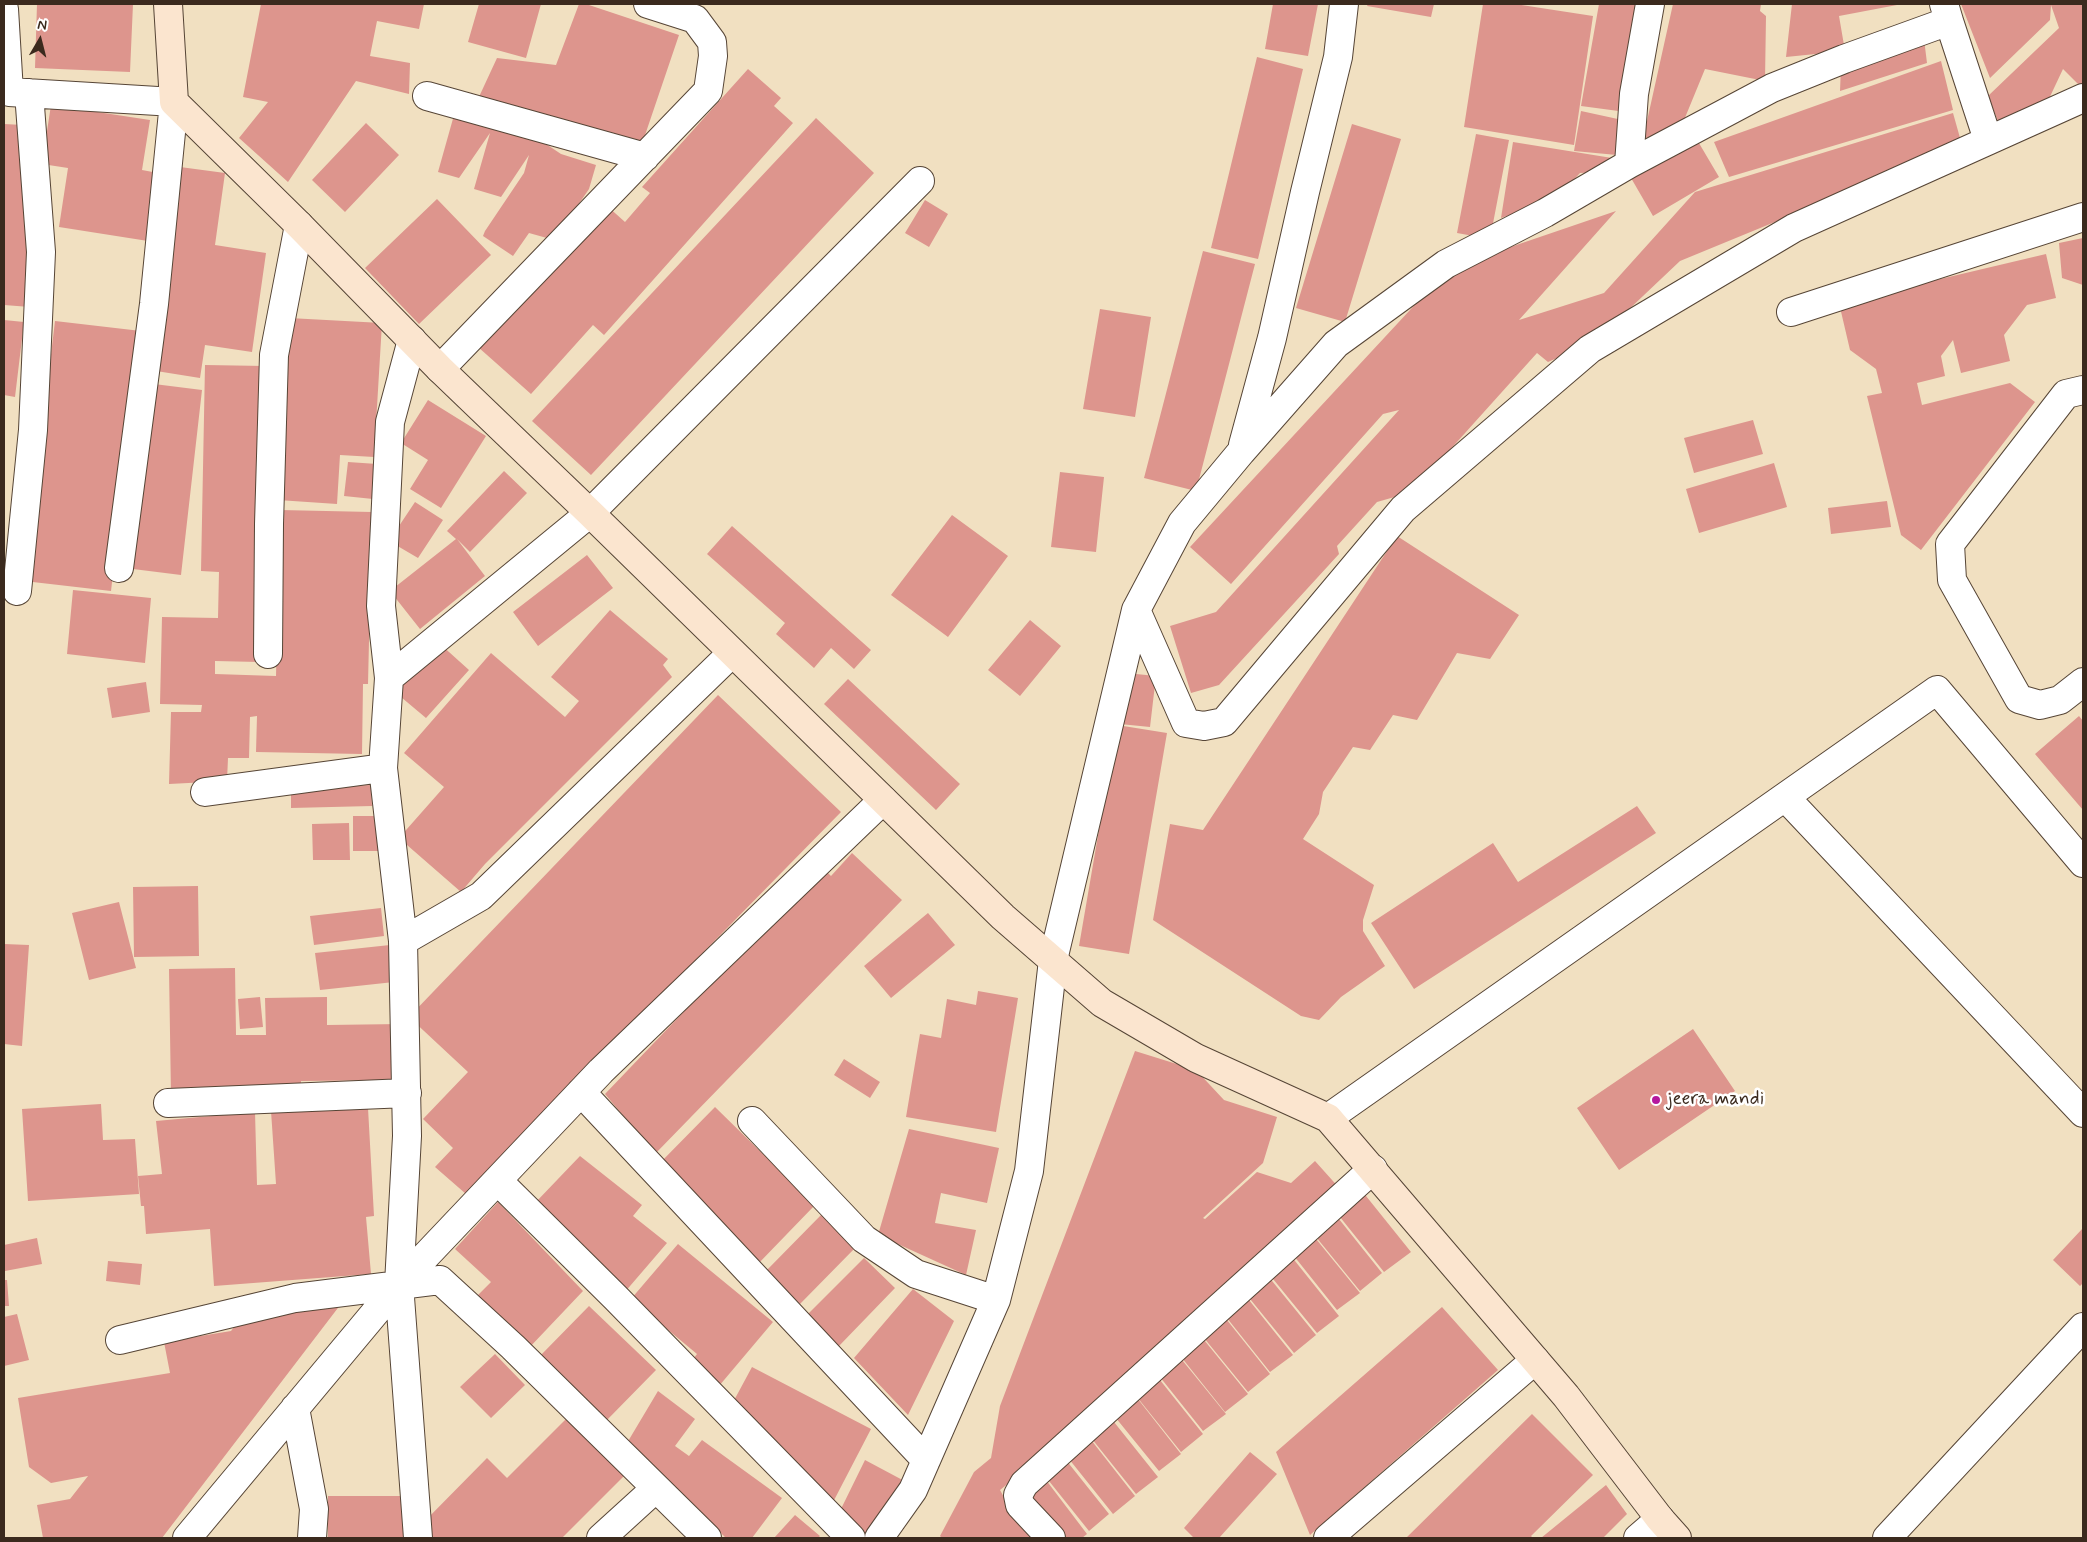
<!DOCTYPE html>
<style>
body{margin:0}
#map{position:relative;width:2087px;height:1542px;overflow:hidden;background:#f1e0c1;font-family:Mynerve,sans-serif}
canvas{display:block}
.frame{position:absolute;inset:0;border:5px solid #3b2a1e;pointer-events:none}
.north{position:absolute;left:15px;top:15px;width:50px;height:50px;-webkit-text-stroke:4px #fff;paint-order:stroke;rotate:8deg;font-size:14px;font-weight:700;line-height:20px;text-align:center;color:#3b2a1e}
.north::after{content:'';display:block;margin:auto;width:18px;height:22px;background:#3b2a1e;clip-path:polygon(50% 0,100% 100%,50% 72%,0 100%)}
</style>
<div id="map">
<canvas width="2087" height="1542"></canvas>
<div class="frame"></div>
<div class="north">N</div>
</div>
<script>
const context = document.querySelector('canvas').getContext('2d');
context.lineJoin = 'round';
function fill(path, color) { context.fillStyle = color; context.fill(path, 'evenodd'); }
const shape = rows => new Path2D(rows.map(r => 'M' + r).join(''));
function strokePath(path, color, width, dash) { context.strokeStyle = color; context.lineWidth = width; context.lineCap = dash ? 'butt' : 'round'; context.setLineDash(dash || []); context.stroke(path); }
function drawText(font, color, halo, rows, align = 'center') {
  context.font = font + ' Mynerve,sans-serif'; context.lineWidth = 5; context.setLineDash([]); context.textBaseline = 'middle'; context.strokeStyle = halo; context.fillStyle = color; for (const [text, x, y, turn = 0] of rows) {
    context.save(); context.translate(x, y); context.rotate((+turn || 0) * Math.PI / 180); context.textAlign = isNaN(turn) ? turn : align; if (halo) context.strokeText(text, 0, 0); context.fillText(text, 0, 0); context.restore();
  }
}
const building = shape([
 [37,4,133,4,130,72,35,68],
 [261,4,424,4,419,29,377,21,370,56,410,63,409,94,356,81,288,182,239,138,268,102,243,97],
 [479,4,541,4,526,58,468,42],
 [579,4,586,4,679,35,642,144,478,99,497,58,556,65],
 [1273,4,1318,4,1308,56,1265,49],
 [1368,4,1434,4,1431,17,1367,6],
 [1483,4,1515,4,1593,16,1574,145,1464,127],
 [1599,4,1644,4,1626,112,1581,106],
 [1673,4,1761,4,1760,11,1766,16,1765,81,1705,69,1682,125,1643,139],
 [1792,4,1897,4,1897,5,1839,16,1845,51,1786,57],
 [1961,4,2083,4,2083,86,2081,87,2063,69,2047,103,1999,124,1988,96,2059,28,2051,5,2050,20,1990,78],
 [1924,39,1927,63,1840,91,1841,66],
 [1257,57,1303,69,1258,259,1211,248],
 [1941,61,1953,110,1729,177,1714,142],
 [748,69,781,98,774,106,793,123,604,335,593,325,531,394,478,347,606,205,625,222,650,193,642,187],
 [51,105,150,120,142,170,158,173,148,241,59,227,68,168,42,164],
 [456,108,522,128,561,154,596,165,589,189,554,240,529,233,513,256,483,236,485,231,524,173,529,155,501,197,474,189,490,133,459,178,438,172],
 [1581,111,1627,121,1617,155,1574,151],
 [1953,113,1962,145,1680,261,1606,331,1580,348,1548,362,1537,353,1412,492,1377,502,1337,546,1339,554,1219,685,1191,693,1170,626,1216,612,1399,410,1383,414,1231,584,1190,547,1449,268,1616,211,1519,320,1604,293,1695,192],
 [816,118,874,173,591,475,532,421],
 [366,123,399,155,345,212,312,180],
 [4,124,23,125,30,307,4,305],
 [1352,124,1401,139,1345,322,1296,308],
 [1693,133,1719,177,1653,216,1627,171],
 [1476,134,1509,140,1490,239,1457,233],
 [1513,142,1612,158,1602,172,1580,173,1555,200,1501,218],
 [180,167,225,173,215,245,266,253,252,352,205,345,200,378,150,370],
 [437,199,491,255,419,324,365,268],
 [925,200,948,214,929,247,905,233],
 [2083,238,2083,285,2062,278,2059,243],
 [1203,251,1255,264,1196,491,1144,478],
 [2046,254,2056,298,2027,305,2004,335,2010,361,1961,373,1953,340,1941,356,1945,376,1917,383,1922,405,2010,383,2035,402,1921,550,1901,535,1867,396,1882,393,1876,369,1850,350,1839,303],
 [1100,309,1151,317,1135,417,1083,409],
 [289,318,382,323,374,457,340,455,337,504,278,500],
 [4,320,24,322,15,397,4,395],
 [55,321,141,331,111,591,24,581],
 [205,365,265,366,259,662,215,661,215,674,276,676,280,510,372,512,368,684,363,684,362,754,256,752,257,716,250,717,249,758,228,758,227,781,169,784,171,712,201,712,202,705,160,704,162,617,218,618,219,572,201,571],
 [146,383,202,390,181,575,125,568],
 [428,400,486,436,441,508,410,489,428,460,401,443],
 [1753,420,1763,454,1694,473,1684,438],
 [348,462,377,464,373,499,344,496],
 [1774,463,1787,507,1699,533,1686,489],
 [504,471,527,493,470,552,457,539,485,576,420,629,390,591,456,539,447,531],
 [1060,472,1104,477,1096,552,1051,547],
 [1887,501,1891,527,1831,534,1828,508],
 [415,502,443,520,418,558,389,541],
 [952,515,1008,556,948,637,891,595],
 [732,526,871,650,854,669,831,648,814,668,776,634,785,623,707,554],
 [1397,536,1519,615,1490,659,1457,653,1417,720,1393,715,1370,750,1353,747,1323,792,1319,814,1303,839,1374,885,1363,920,1363,931,1385,966,1341,997,1319,1020,1301,1016,1153,920,1170,824,1203,830],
 [587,555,613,588,538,646,513,612],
 [73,590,151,598,145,663,67,654],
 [610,610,668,659,663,665,672,677,485,864,461,892,399,838,444,787,404,753,491,653,565,717,579,701,551,677],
 [1030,620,1061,646,1020,696,988,670],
 [439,643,469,670,426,718,395,692],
 [1126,673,1156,676,1150,727,1120,724],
 [848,679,960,784,936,810,824,704],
 [146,682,150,712,112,718,107,688],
 [718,695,841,812,466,1194,435,1167,453,1148,423,1119,468,1072,409,1017],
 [2079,716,2083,721,2083,810,2035,754],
 [1117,725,1167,733,1129,954,1079,946],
 [371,785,372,806,291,808,291,788],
 [1637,806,1656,833,1414,989,1371,923,1493,843,1518,882],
 [353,816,385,816,389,851,353,851],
 [349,823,350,860,313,860,312,824],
 [852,853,902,900,655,1154,605,1094,695,1000,690,996,821,866,831,876],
 [198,886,199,956,134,957,133,887],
 [119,902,136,968,89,980,72,913],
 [381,908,384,936,314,945,310,916],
 [928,913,955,945,891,998,864,966],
 [4,944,29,945,22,1046,4,1044],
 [390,945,394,982,320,990,315,953],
 [235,968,236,1035,266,1035,265,998,327,997,327,1025,401,1024,402,1080,301,1081,301,1094,171,1096,169,969],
 [978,991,1018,998,996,1132,906,1117,920,1034,941,1038,947,999,976,1005],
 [260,997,263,1027,240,1029,238,999],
 [1693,1029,1735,1091,1619,1170,1577,1108],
 [1135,1051,1196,1070,1224,1100,1277,1117,1263,1163,1203,1218,1205,1219,1257,1172,1291,1183,1315,1161,1341,1190,1020,1474,1000,1490,1018,1523,1034,1538,942,1538,940,1536,974,1472,991,1458,1000,1406],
 [844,1059,880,1082,870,1098,834,1075],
 [101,1104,103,1140,135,1139,139,1194,28,1201,22,1109],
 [715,1107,815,1205,757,1265,656,1167],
 [368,1108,374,1216,366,1217,371,1274,214,1286,210,1229,146,1234,144,1206,141,1206,138,1176,162,1174,156,1121,255,1112,257,1185,276,1184,271,1111],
 [909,1129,999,1148,987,1203,941,1193,935,1223,976,1230,966,1275,878,1235],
 [580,1156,642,1205,633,1216,667,1243,624,1293,535,1203],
 [1362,1191,1411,1252,1384,1272,1336,1212],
 [498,1202,583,1291,528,1349,476,1297,491,1282,455,1249],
 [822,1214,856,1247,800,1304,766,1271],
 [1335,1214,1382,1273,1360,1291,1312,1232],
 [2083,1228,2083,1283,2080,1286,2053,1260],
 [1312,1234,1360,1293,1337,1310,1290,1251],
 [37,1238,42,1264,5,1271,4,1245],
 [678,1244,773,1322,719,1386,690,1363,697,1354,631,1299],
 [1291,1256,1339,1316,1317,1333,1269,1274],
 [864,1258,895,1288,839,1346,807,1315],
 [108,1261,142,1264,140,1285,106,1281],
 [1268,1276,1316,1335,1294,1353,1246,1294],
 [4,1280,7,1280,9,1306,4,1306],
 [913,1289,954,1321,908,1415,854,1358],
 [1245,1295,1293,1355,1270,1372,1223,1313],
 [344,1300,162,1538,43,1538,37,1505,70,1499,88,1476,51,1483,29,1467,18,1398,170,1373,164,1342,231,1331,242,1317],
 [589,1306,656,1370,606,1421,540,1356],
 [1442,1307,1498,1370,1310,1535,1276,1452],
 [17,1314,29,1360,4,1366,4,1317],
 [1223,1315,1270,1374,1248,1392,1200,1333],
 [1200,1335,1248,1394,1225,1412,1178,1353],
 [495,1354,525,1385,491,1418,460,1387],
 [1178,1355,1226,1414,1203,1431,1156,1372],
 [752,1367,871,1429,831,1506,731,1406],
 [1156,1375,1203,1434,1181,1452,1133,1392],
 [658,1391,695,1419,675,1446,689,1456,702,1440,782,1498,752,1538,726,1538,627,1443],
 [1134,1394,1181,1454,1159,1471,1111,1412],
 [1532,1414,1593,1475,1531,1536,1533,1538,1406,1538],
 [569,1416,627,1473,562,1538,433,1538,420,1526,487,1458,507,1478],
 [1110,1417,1158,1477,1136,1494,1088,1434],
 [1088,1436,1135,1496,1113,1514,1065,1454],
 [1250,1452,1277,1474,1219,1538,1194,1538,1184,1528],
 [865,1460,910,1484,869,1538,839,1513],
 [1066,1460,1109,1514,1089,1531,1045,1476],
 [1046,1480,1087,1534,1082,1538,1059,1538,1026,1495],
 [1606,1485,1627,1514,1603,1538,1541,1538],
 [328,1496,408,1496,408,1538,328,1538],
 [795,1515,820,1536,818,1538,774,1538]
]);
const street = shape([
 [4,9,9,92,174,102,154,304,119,568],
 [1949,21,1988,140],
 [427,96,645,157],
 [1629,164,1634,94,1650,4],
 [1791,312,2083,217],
 [412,340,390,422,381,606,389,678,590,513,920,181],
 [440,369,708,91,713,56,712,42,695,19,648,4],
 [2083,390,2066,394,1950,544,1952,580,2019,699,2040,705,2060,700,2083,682],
 [1243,445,1272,338,1305,192,1338,57,1344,4],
 [17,591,33,430,41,252,29,93],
 [1136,610,1182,523,1241,452,1336,344,1446,264,1545,213,1629,164,1772,88,1844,59,1949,21,1944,4],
 [268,654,269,524,274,355,299,225],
 [389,678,383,768,403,941,481,896,732,653],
 [205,792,383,768],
 [1785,797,2083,1113],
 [403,941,407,1136,399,1284,601,1071,883,800],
 [581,1092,926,1460],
 [168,1103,407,1093],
 [1328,1118,1937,690,2083,863],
 [752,1121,864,1239,916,1274,996,1300],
 [498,1181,616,1298,851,1538],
 [399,1284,418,1538],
 [120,1340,295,1298,440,1280,513,1347,707,1538],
 [295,1408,314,1509,312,1538],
 [187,1538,399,1284],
 [601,1538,656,1488],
 [879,1538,913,1490,996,1300,1029,1171,1053,960,1136,610,1186,723,1204,726,1224,722,1403,509,1590,349,1794,228,2083,98],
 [1051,1538,1020,1505,1018,1495,1024,1484,1373,1169],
 [1328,1538,1535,1360],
 [1638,1538,1660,1519],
 [1887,1538,2083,1327]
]);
const secondary = shape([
 [168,4,174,102,299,225,440,369,590,513,1003,917,1102,1003,1196,1058,1328,1118,1566,1396,1660,1519,1677,1538]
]);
const markers = [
 [1656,1100,5,"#b5179e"]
];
const poiNames = [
 ["jeera mandi",1666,1100]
];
fill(building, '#dd958d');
strokePath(street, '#564536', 30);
strokePath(secondary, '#564536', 30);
strokePath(street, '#fff', 28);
strokePath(secondary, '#fbe5cf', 28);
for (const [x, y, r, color] of markers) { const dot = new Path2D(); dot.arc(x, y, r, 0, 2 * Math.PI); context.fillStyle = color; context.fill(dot); strokePath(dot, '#fff', 2); }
drawText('19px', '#3b2a1e', '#fff', poiNames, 'left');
</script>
